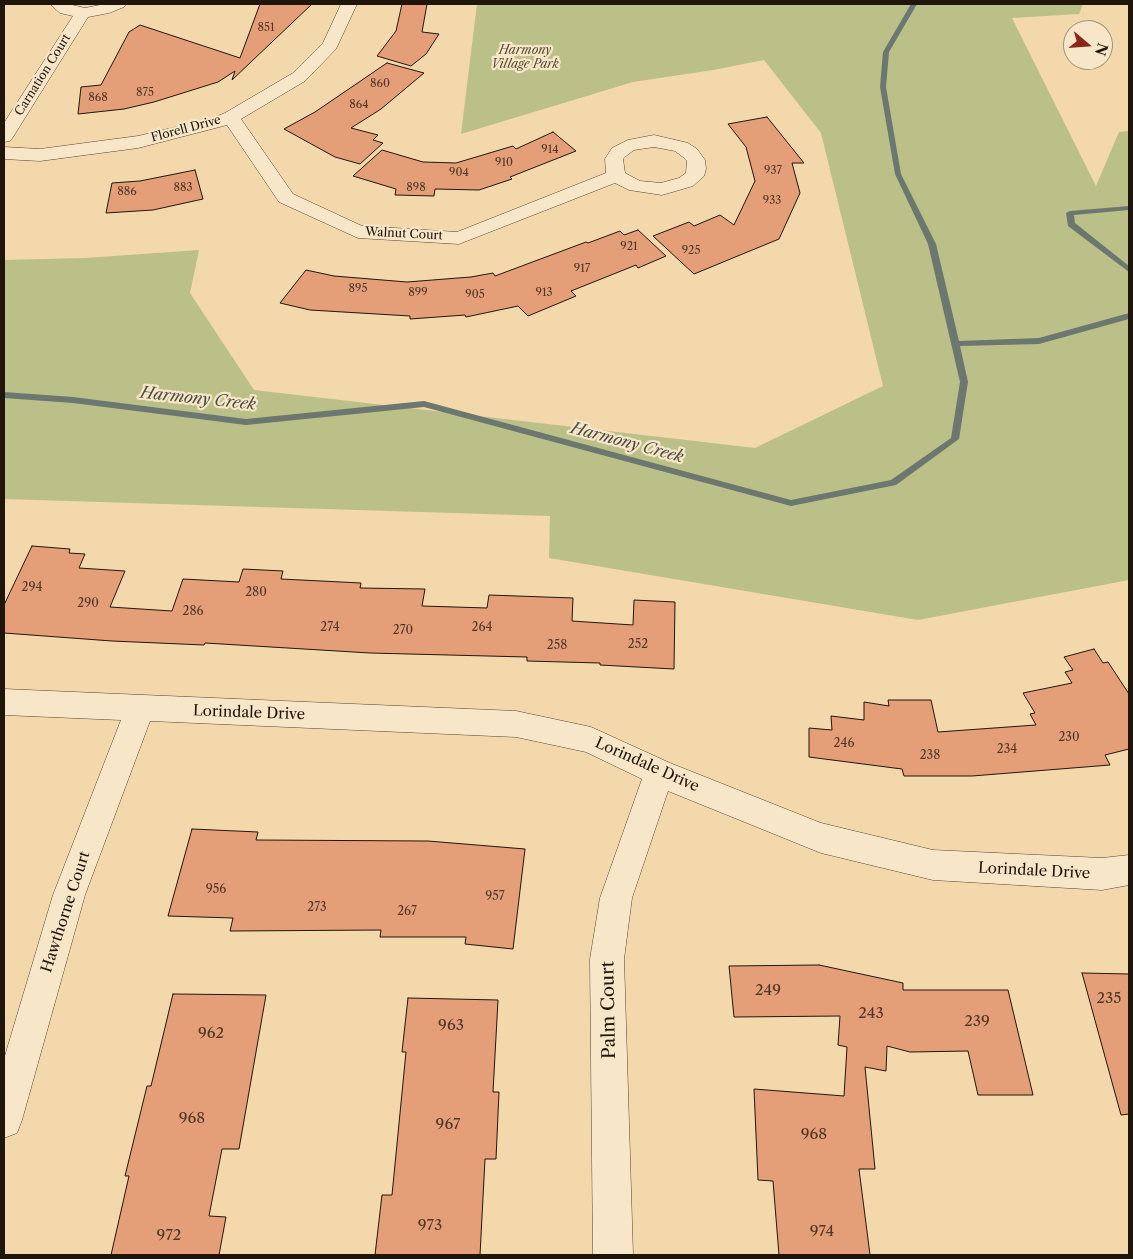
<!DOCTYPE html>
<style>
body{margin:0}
#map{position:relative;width:1133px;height:1259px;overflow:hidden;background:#f2d8ab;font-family:"Libre Caslon Text",serif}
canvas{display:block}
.frame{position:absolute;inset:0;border:5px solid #20150a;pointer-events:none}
.north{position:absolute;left:1063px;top:20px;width:50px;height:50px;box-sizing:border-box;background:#f7e6c8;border:1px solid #a1927c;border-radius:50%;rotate:108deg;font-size:14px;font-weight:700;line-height:20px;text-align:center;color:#20150a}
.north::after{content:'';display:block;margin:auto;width:18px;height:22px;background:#8f2418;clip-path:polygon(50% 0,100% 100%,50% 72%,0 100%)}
</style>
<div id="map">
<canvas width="1133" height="1259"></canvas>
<div class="frame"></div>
<div class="north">N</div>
</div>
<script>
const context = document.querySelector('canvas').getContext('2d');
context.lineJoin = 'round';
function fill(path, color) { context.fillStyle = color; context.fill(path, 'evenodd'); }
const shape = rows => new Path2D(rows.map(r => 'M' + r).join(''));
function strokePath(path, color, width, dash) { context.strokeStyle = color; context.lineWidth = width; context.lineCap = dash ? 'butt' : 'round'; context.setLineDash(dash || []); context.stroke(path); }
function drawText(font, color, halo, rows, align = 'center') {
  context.font = font + ' "Libre Caslon Text",serif'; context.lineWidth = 4.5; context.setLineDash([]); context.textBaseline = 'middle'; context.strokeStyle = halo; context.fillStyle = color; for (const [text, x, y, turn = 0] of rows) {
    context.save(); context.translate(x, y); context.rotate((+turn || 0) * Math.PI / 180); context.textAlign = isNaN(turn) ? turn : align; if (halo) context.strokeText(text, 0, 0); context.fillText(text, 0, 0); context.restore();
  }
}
const green = shape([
 [477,4,1083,4,1079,14,1012,18,1096,186,1119,132,1129,131,1129,580,918,620,549,558,550,516,4,499,4,260,85,258,199,250,190,293,254,390,755,448,883,386,821,133,764,60,713,70,633,82,461,134]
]);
const stream = shape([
 [911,4,917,4,889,52,886,87,901,174,936,244,959,341,1039,338,1129,313,1129,319,1039,344,960,346,968,382,959,439,896,485,791,506,424,407,246,425,73,403,4,398,4,392,73,397,246,419,424,401,791,500,891,480,951,438,960,382,928,244,895,174,880,87,883,52,911,4],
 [1129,206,1129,210,1074,215,1075,223,1129,266,1129,272,1068,226,1066,213,1070,211,1129,206]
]);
const building = shape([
 [260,4,312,4,232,80,235,71,218,82,154,102,124,109,78,114,81,87,101,85,129,32,140,25,240,58,260,4],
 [402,4,427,4,422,32,439,34,426,54,411,66,377,56,396,31,402,4],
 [387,63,424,73,381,109,351,128,378,135,373,140,383,143,360,164,335,157,284,129,315,112,387,63],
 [767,117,804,163,792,163,800,193,779,239,694,274,653,236,689,222,694,226,720,215,734,225,755,181,746,147,728,124,767,117],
 [553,132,576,151,510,177,512,179,479,190,435,189,434,196,395,195,396,189,353,176,382,150,423,162,456,163,513,146,516,149,553,132],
 [195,170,203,199,153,210,106,213,112,183,140,181,195,170],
 [638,230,666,256,638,268,636,265,571,291,576,296,528,316,518,306,466,317,465,315,410,319,410,316,310,310,280,303,306,270,334,276,407,282,471,277,493,273,495,276,586,242,588,243,620,231,624,235,638,230],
 [32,546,70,549,69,553,85,554,79,568,125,571,110,607,172,611,183,579,239,582,243,569,283,571,281,579,361,583,360,588,425,589,422,606,487,608,489,595,573,598,572,621,633,625,634,600,675,602,674,669,600,665,600,663,527,661,527,657,370,653,205,643,204,645,112,641,4,633,4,605,32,546],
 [1094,649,1103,663,1108,662,1129,694,1129,749,1105,755,1110,765,972,776,904,776,902,769,809,757,809,728,832,730,831,716,864,720,864,702,889,706,888,700,931,700,938,732,1036,725,1030,714,1035,713,1023,693,1072,683,1065,672,1073,670,1064,657,1094,649],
 [192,829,258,832,256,840,428,841,525,849,513,949,465,944,466,937,380,937,381,930,230,931,233,918,168,916,192,829],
 [819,965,903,983,903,990,1008,990,1033,1095,978,1095,968,1051,910,1052,887,1046,886,1071,865,1067,875,1169,859,1169,870,1255,779,1255,773,1181,758,1180,754,1089,844,1096,847,1047,838,1045,840,1016,734,1017,729,966,819,965],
 [1082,973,1129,974,1129,1114,1121,1115,1082,973],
 [173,994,266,995,239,1149,222,1149,209,1216,226,1217,219,1255,111,1255,129,1176,125,1176,147,1086,151,1086,173,994],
 [408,998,498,1000,493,1092,499,1092,496,1159,485,1159,480,1255,375,1255,382,1195,392,1195,406,1052,402,1052,408,998]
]);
const minor = shape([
 [50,4,68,4,85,8,105,4,126,4,124,7,109,13,88,17,13,137,10,141,4,142,4,123,73,16,60,13,50,4],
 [341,4,357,4,336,49,305,81,241,119,293,194,362,226,457,232,606,173,605,159,612,148,628,140,654,135,688,143,697,149,705,160,706,169,704,176,693,186,662,195,629,190,615,183,459,244,358,238,279,202,227,125,138,148,40,161,4,159,4,147,40,149,138,136,210,119,225,113,293,73,323,43,341,4],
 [654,147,675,151,683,157,687,161,686,173,679,178,661,183,640,181,625,173,623,159,626,156,634,150,654,147],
 [4,689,516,711,591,727,670,763,821,823,933,850,1102,858,1129,855,1129,885,1102,890,933,880,821,853,668,791,632,898,624,959,633,1255,593,1255,590,959,600,898,642,779,586,752,516,737,150,721,85,895,22,1120,17,1133,4,1138,4,1059,53,895,121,720,4,715,4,689]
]);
const farNumbernames = [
 ["851",266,28],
 ["860",380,84],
 ["875",145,93],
 ["868",98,98],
 ["864",359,105],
 ["914",550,150],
 ["910",504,163],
 ["937",773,171],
 ["904",459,173],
 ["883",183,188],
 ["898",416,188],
 ["886",127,192],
 ["933",772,201],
 ["921",629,247],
 ["925",691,251],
 ["917",582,269],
 ["895",358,289],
 ["899",418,293],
 ["913",544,293],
 ["905",475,295]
];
const farParknames = [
 ["Harmony",525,51],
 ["Village Park",525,65]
];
const farStreetnames = [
 ["Carnation Court",43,75,-58],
 ["Florell Drive",186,129,-15],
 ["Walnut Court",404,234,3]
];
const numberNames = [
 ["294",32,588],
 ["280",256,593],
 ["290",88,604],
 ["286",193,612],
 ["274",330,628],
 ["264",482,628],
 ["270",403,631],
 ["252",638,645],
 ["258",557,646],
 ["230",1069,738],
 ["246",844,744],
 ["234",1007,750],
 ["238",930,756],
 ["956",216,890],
 ["957",495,897],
 ["273",317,908],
 ["267",407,912]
];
const streetNames = [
 ["Lorindale Drive",249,713,2],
 ["Lorindale Drive",647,765,24],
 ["Lorindale Drive",1034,871,3],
 ["Hawthorne Court",66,912,-72]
];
const nearNumbernames = [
 ["249",768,991],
 ["235",1109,999],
 ["243",871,1014],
 ["239",977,1022],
 ["963",451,1026],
 ["962",211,1034],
 ["968",192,1119],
 ["967",448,1125],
 ["968",814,1135],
 ["973",430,1226],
 ["974",822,1232],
 ["972",169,1236]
];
const waterNames = [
 ["Harmony Creek",198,399,6],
 ["Harmony Creek",627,443,15]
];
const nearStreetnames = [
 ["Palm Court",609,1010,-91]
];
fill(green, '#bbbf88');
fill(stream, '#6c776f');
fill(building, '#e49f79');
strokePath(building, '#20150a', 1);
strokePath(minor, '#544632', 1);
fill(minor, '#f7e6c8');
drawText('11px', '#513826', null, farNumbernames);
drawText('italic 12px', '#565036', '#f7e6c8', farParknames);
drawText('12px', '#20150a', '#f7e6c8', farStreetnames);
drawText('12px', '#513826', null, numberNames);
drawText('15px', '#20150a', '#f7e6c8', streetNames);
drawText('15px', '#513826', null, nearNumbernames);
drawText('italic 16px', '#4c4e45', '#f7e6c8', waterNames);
drawText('18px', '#20150a', '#f7e6c8', nearStreetnames);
</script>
